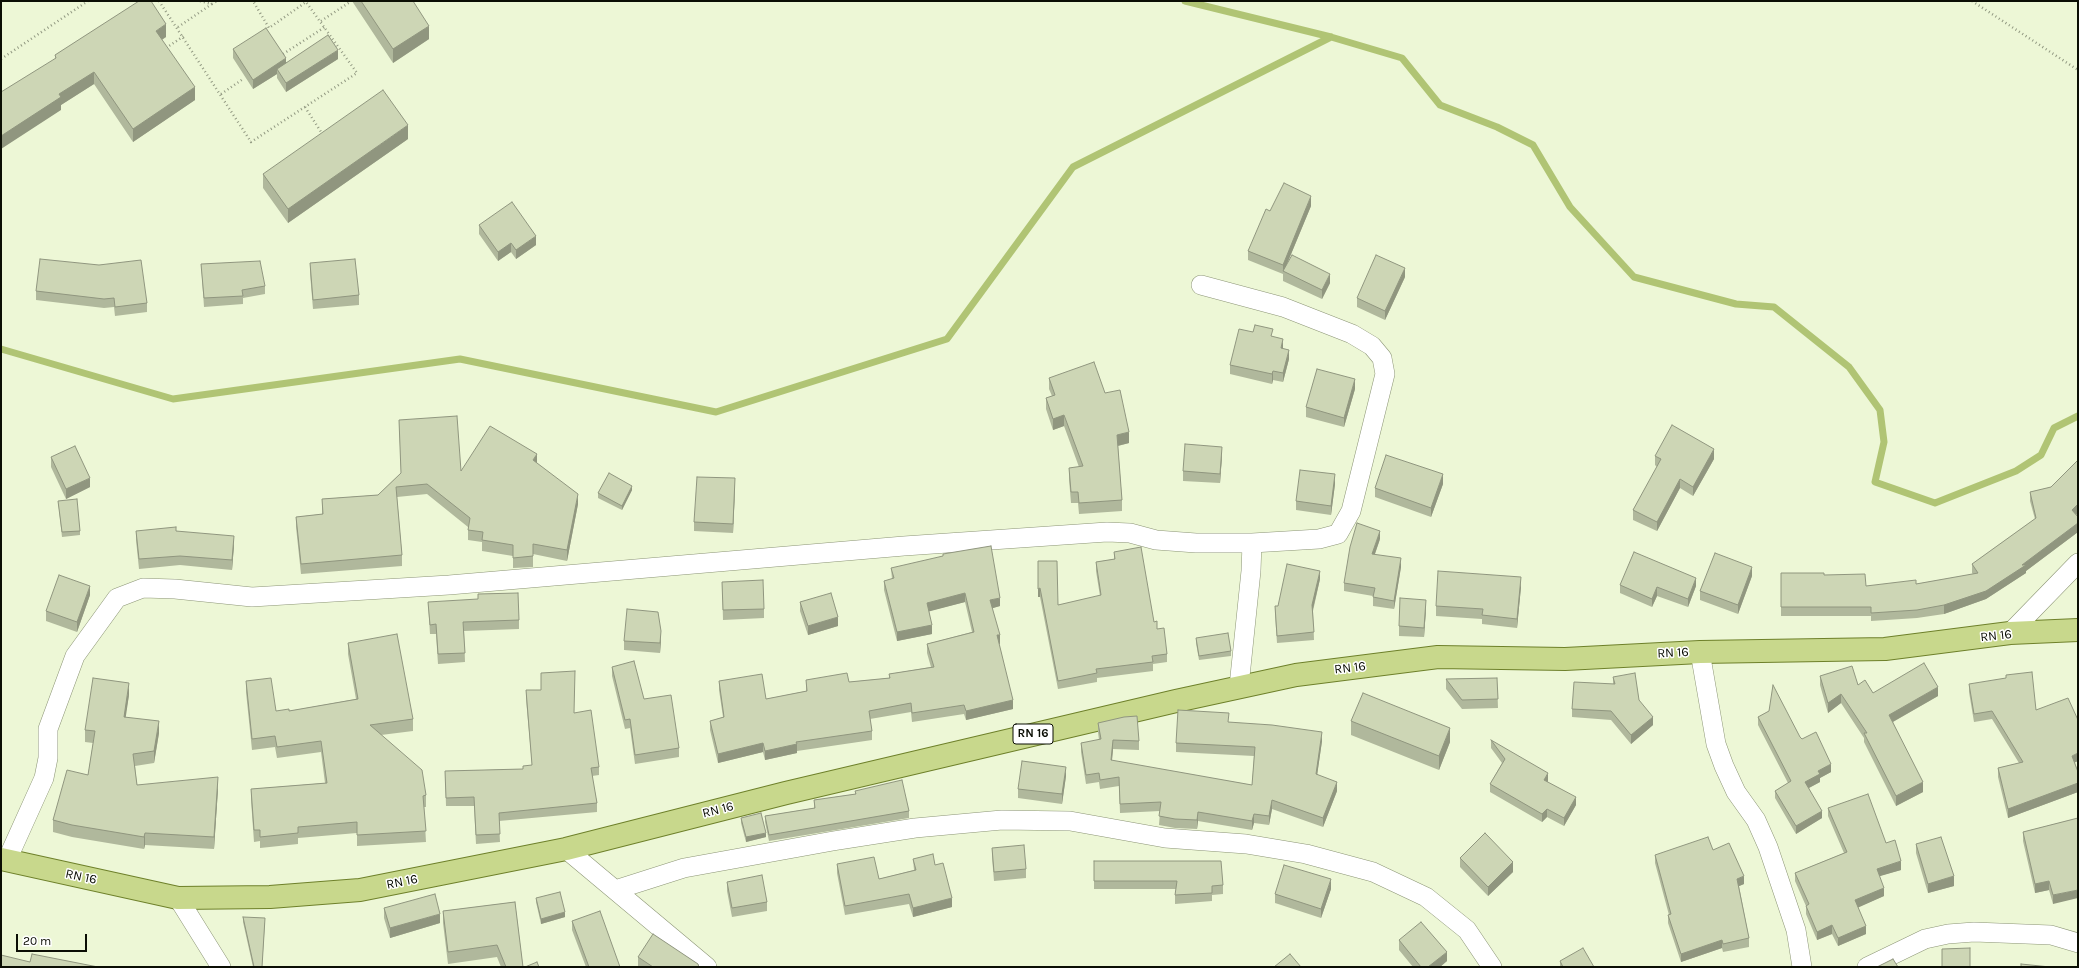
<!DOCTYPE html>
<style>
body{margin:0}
#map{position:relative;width:2079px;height:968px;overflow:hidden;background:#edf7d6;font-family:Karla,sans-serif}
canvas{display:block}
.frame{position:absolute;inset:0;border:2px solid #0b0e04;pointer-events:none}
.scale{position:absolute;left:16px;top:934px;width:71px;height:18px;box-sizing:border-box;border:2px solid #0b0e04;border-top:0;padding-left:5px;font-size:12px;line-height:14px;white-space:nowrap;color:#0b0e04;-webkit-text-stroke:3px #fff;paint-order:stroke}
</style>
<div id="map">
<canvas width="2079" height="968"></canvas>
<div class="frame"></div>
<div class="scale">20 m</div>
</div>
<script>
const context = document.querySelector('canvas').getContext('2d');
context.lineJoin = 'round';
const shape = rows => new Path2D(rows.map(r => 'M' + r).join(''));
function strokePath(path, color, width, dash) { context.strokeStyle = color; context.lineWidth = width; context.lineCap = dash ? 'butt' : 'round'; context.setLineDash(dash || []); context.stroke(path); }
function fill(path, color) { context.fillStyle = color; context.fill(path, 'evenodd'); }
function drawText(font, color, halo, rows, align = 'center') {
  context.font = font + ' Karla,sans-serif'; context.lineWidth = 3; context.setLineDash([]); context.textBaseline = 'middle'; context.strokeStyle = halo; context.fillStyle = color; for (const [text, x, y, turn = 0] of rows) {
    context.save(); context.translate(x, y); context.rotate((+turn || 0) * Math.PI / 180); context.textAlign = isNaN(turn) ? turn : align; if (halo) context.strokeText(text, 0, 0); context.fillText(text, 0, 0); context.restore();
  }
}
const stream = shape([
 [1185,1,1331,37,1402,58,1440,105,1497,127,1533,145,1570,207,1634,277,1736,304,1774,307,1849,367,1880,410,1884,442,1875,482,1935,503,2016,471,2041,455,2054,428,2078,416],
 [1,349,173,399,460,359,716,412,947,339,1073,167,1331,37]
]);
const path = shape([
 [159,1,251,142,357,73,306,2,269,28,253,1],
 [200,1,212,4,217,1],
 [1972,1,2078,70],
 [321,21,350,2],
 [178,27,212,4],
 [166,48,184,36],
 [283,54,325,27],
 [1,59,88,1],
 [221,94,243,79],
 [305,107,323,135]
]);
const minor = shape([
 [1201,285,1283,307,1352,334,1372,346,1382,358,1385,374,1351,511,1338,534,1319,539,1252,543],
 [2010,633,2078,563],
 [1700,652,1716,744,1724,766,1736,792,1756,820,1768,847,1796,930,1802,967],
 [566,849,707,967],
 [7,860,44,778,48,758,48,729,75,656,117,598,143,588,175,589,252,597,449,585,904,546,1107,532,1130,533,1156,540,1196,543,1252,543,1251,571,1239,686],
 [615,890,684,868,833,841,915,828,1002,820,1070,821,1165,838,1246,844,1306,854,1373,872,1426,897,1467,930,1492,967],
 [178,898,221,967],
 [1867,967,1925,939,1948,934,1974,932,2051,935,2078,943]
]);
const primary = shape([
 [1,859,178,898,270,897,360,890,566,849,786,793,1176,701,1296,675,1438,657,1565,659,1700,652,1885,649,2010,633,2078,630]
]);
const wall = shape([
 [352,1,413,1,429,39,393,63],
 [166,37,162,40,195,100,133,142,94,84,61,105,61,110,55,55],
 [233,49,286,62,338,59,286,92,277,78,277,74,253,89,233,58],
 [408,139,288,223,263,188,263,174],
 [1311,206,1287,264,1330,283,1322,299,1283,281,1283,273,1283,274,1248,260,1248,251,1270,211],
 [479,225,536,245,516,259,511,252,498,261,479,234],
 [310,263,359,295,359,305,313,309,310,273],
 [201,264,265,286,265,294,243,298,243,304,204,307],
 [99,265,147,303,147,312,115,316,114,307,104,308,36,300,36,291],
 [1405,277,1385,320,1357,307,1357,298],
 [1273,337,1283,349,1289,359,1283,382,1273,380,1272,384,1230,374,1230,365],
 [1049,378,1105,393,1129,443,1118,446,1122,500,1122,511,1079,514,1078,503,1071,503,1069,479,1069,468,1079,467,1064,426,1053,430,1046,409,1046,398,1052,396,1049,389],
 [1355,389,1344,427,1306,417,1306,407],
 [399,420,461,471,537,463,578,504,567,561,533,554,533,567,513,568,513,556,482,551,482,542,468,540,468,527,427,494,397,497,402,555,402,566,301,574,296,527,296,517,322,514,322,499,378,495,401,473],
 [1222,456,1220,483,1183,481,1183,471],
 [1655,456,1714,459,1693,496,1680,488,1657,531,1633,520,1633,510,1657,467,1655,465],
 [51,457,90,487,66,499,51,467],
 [2078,460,2078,513,2076,515,2078,517,2078,532,2026,571,2026,573,1986,599,1944,614,1917,618,1871,621,1871,616,1781,616,1781,573,1824,575,1866,586,1916,584,1973,574,1972,573,1972,564,2035,519,2030,501,2030,492,2051,487],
 [1335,484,1331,515,1296,510,1296,501],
 [1443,484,1431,517,1375,497,1375,488],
 [735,488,733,533,694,531,694,522],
 [632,490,622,510,598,498,598,493],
 [58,501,80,531,80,535,62,537],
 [136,531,176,531,234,545,232,570,180,565,139,569,136,540],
 [1380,539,1375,554,1401,567,1394,609,1373,606,1373,596,1344,591,1344,583],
 [1114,552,1154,622,1167,654,1167,662,1153,664,1153,671,1097,678,1097,682,1058,689,1040,597,1038,597,1038,561,1058,605,1100,596,1096,571,1096,562,1114,559],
 [891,568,1000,606,992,608,1000,644,999,644,1013,709,966,720,964,714,912,722,911,712,870,719,872,731,872,740,797,751,797,753,765,760,763,752,718,763,710,730,710,721,723,717,719,690,719,681,766,699,806,691,806,680,849,682,889,678,889,674,931,667,927,653,927,644,972,632,965,602,929,611,932,634,897,641,884,590,884,581,892,579],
 [1752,576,1738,614,1700,600,1700,591],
 [1320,579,1313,611,1314,640,1277,643,1275,614,1275,606,1278,606],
 [722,582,764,609,764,618,723,620],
 [1620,585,1696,586,1688,607,1657,596,1652,607,1620,593],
 [1521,587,1517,628,1482,624,1482,619,1436,616,1436,606],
 [90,595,77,632,46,621,46,611],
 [428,602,519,620,519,629,464,631,465,662,438,664,436,634,430,634],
 [800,602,838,626,808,635,800,611],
 [1426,609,1424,637,1399,636,1399,626],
 [1196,638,1231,651,1231,656,1199,660,1196,643],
 [661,640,660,653,624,650,624,641],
 [348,643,413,719,413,731,381,735,426,795,426,807,424,807,426,842,357,846,357,833,298,838,298,844,260,848,260,841,254,842,251,800,251,789,325,783,321,752,277,758,275,747,252,750,246,692,246,681,276,711,289,711,356,699,348,654],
 [612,667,679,748,679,757,635,764,630,728,625,729,612,676],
 [1820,676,1858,685,1873,693,1938,696,1893,722,1923,792,1896,806,1864,742,1864,738,1841,703,1828,713,1820,685],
 [1613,677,1639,700,1653,725,1631,744,1611,720,1572,717,1572,709,1613,684],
 [1497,678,1498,708,1462,709,1446,689,1446,679],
 [1969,684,2036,710,2075,763,2078,772,2078,792,2008,818,1998,777,1998,768,2019,763,1992,719,1974,722,1969,692],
 [526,690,574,713,599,767,599,775,592,776,597,803,597,812,499,821,500,842,476,844,474,806,446,806,445,771,523,769,532,765,526,699],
 [129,695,125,717,159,733,154,763,135,766,137,785,218,789,214,849,145,845,144,849,72,837,53,832,53,820,88,775,93,743,85,742,85,730],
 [1769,711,1800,737,1831,772,1820,778,1820,782,1809,788,1822,818,1796,834,1775,798,1775,791,1788,783,1758,725,1758,717],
 [1351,721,1450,742,1439,770,1351,735],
 [1229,722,1322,741,1317,775,1337,791,1323,827,1272,809,1269,825,1254,823,1252,830,1198,821,1197,829,1175,828,1159,825,1160,811,1120,813,1119,786,1100,789,1099,782,1086,784,1081,752,1081,743,1099,740,1098,732,1098,723,1139,741,1139,750,1113,749,1112,761,1252,785,1254,756,1176,752,1176,743],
 [1491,740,1548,781,1548,782,1576,805,1564,826,1547,817,1542,822,1490,792,1490,784,1502,763,1491,748],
 [1066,776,1062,804,1018,798,1018,789],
 [855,791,909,811,909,818,769,841,765,822,765,816,814,808,814,800,855,794],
 [1828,808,1886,843,1901,870,1879,876,1884,896,1858,907,1866,934,1838,946,1832,934,1817,940,1806,914,1806,906,1795,881,1795,873,1844,853,1828,816],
 [741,818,766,837,746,842,741,823],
 [2078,818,2053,904,2049,890,2035,893,2023,841,2023,832],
 [1916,844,1954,886,1928,893,1916,853],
 [992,848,1026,869,1026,878,994,881,992,857],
 [1713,850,1744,884,1739,886,1749,938,1749,947,1723,952,1722,948,1681,962,1668,923,1668,915,1669,915,1655,863,1655,855],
 [1460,858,1513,872,1488,896,1460,867],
 [913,859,935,865,952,907,913,917,909,904,845,915,837,873,837,864,879,879,914,870],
 [1094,861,1223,885,1223,894,1212,895,1212,901,1175,904,1175,895,1176,889,1094,889],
 [727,882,767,902,767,911,732,917,727,891],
 [1331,889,1321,918,1275,903,1275,894],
 [536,898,565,917,541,924,536,902],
 [515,902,523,967,501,967,497,957,448,964,443,923,443,911],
 [384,908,440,923,390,938,384,918],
 [243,917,265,923,262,967,253,967,243,922],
 [572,921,620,967,586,967,572,930],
 [1399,940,1447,961,1440,967,1413,967,1399,950],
 [638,957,699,967,638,967],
 [1560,961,1594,967,1560,967]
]);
const shadedWall = shape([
 [166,24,166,37,156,43,156,31],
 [429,26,429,39,393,63,393,49],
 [338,50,338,59,286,92,286,83],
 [286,58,286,68,277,69,277,74,253,89,253,80],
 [94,72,94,84,61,105,61,110,1,149,1,136,59,94],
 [195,87,195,100,133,142,133,129],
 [408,125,408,139,288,223,288,209],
 [1311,196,1311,206,1284,271,1283,271,1283,274,1283,265],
 [536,236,536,245,516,259,516,250],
 [511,243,511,252,498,261,498,252],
 [1405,268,1405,277,1385,320,1385,311],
 [1330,274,1330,283,1322,299,1322,290],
 [1283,339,1283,349,1281,348],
 [1289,350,1289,359,1283,382,1283,373],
 [1273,371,1273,380,1272,384,1272,374],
 [1355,379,1355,389,1344,427,1344,418],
 [1064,415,1064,426,1053,430,1053,419],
 [1129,432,1129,443,1117,446,1117,435],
 [1222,447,1222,456,1220,483,1220,474],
 [1714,449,1714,459,1693,496,1693,487],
 [537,454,537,465,533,460],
 [1335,474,1335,484,1331,515,1331,506],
 [1443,474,1443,484,1431,517,1431,508],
 [90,478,90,487,66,499,66,489],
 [735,478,735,488,733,533,733,524],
 [1680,479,1680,488,1657,531,1657,522],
 [632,486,632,490,622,510,622,506],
 [578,494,578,504,567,561,567,550],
 [2078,504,2078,513,2072,519,2072,510],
 [2078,523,2078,532,2026,571,2026,573,1986,599,1944,614,1944,605,2022,565],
 [1380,531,1380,539,1372,562,1372,554],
 [234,536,234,545,232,570,232,560],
 [1401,558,1401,567,1394,609,1394,601],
 [1752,567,1752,576,1738,614,1738,605],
 [1320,571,1320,579,1312,613,1312,605],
 [1521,577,1521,587,1517,628,1517,619],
 [1696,578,1696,586,1688,607,1688,599],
 [90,586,90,595,77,632,77,622],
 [1657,587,1657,596,1652,607,1652,599],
 [1040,588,1040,597,1038,597,1038,589],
 [965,593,965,602,927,612,927,603],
 [1000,598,1000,606,990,609,990,600],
 [1426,600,1426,609,1424,637,1424,628],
 [838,617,838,626,808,635,808,626],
 [932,625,932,634,897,641,897,632],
 [661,631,661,640,660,653,660,643],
 [997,635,1000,635,1000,644,997,644],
 [129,683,129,695,124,729,124,717],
 [1938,687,1938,696,1889,724,1889,715],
 [1841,694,1841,703,1828,713,1828,703],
 [1013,700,1013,709,966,720,966,711],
 [1653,717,1653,725,1631,744,1631,735],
 [159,721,159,733,154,763,154,751],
 [1450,728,1450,742,1439,770,1439,756],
 [1322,732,1322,741,1316,783,1316,774],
 [1113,740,1113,749,1111,769,1111,760],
 [763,743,763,752,718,763,718,754],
 [797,744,797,753,765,760,765,751],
 [2078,753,2078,761,2072,764,2072,756],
 [1831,764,1831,772,1820,778,1820,782,1805,790,1805,782,1818,771],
 [1066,767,1066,776,1062,804,1062,794],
 [1548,773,1548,781,1544,788,1544,780],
 [218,777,218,789,214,849,214,837],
 [1337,782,1337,791,1323,827,1323,818],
 [1923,782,1923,792,1896,806,1896,796],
 [2078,783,2078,792,2008,818,2008,809],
 [1576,797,1576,805,1564,826,1564,818],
 [1272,800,1272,809,1269,825,1269,816],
 [1547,809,1547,817,1542,822,1542,814],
 [1822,811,1822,818,1796,834,1796,826],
 [1198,812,1198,821,1197,829,1197,820],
 [1254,814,1254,823,1252,830,1252,821],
 [145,833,145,845,144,849,144,837],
 [766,833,766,837,746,842,746,837],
 [1901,861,1901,870,1877,877,1877,869],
 [1513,862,1513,872,1488,896,1488,887],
 [1744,876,1744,884,1737,887,1737,879],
 [1954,876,1954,886,1928,893,1928,884],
 [1331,879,1331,889,1321,918,1321,909],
 [2049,881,2049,890,2035,893,2035,884],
 [1884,888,1884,896,1855,909,1855,900],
 [2078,890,2078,898,2053,904,2053,895],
 [952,898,952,907,913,917,913,908],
 [565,912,565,917,541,924,541,919],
 [440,914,440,923,390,938,390,928],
 [1832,925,1832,934,1817,940,1817,932],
 [1866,926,1866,934,1838,946,1838,938],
 [1722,940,1722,948,1681,962,1681,954],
 [1447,952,1447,961,1440,967,1428,967]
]);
const building = shape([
 [139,1,151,1,166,24,156,31,195,87,133,129,94,72,59,94,61,97,1,136,1,92,56,58,55,55,139,1],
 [361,1,413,1,429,26,393,49,361,1],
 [266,28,286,58,253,80,233,49,266,28],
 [328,35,338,50,286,83,277,69,328,35],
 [383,90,408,125,288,209,263,174,383,90],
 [1284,183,1311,196,1283,265,1248,251,1266,209,1270,211,1284,183],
 [512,202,536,236,516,250,511,243,498,252,479,225,512,202],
 [1292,255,1330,274,1322,290,1283,271,1292,255],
 [1376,255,1405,268,1385,311,1357,298,1376,255],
 [40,259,99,265,141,260,147,303,115,307,114,298,104,299,36,291,40,259],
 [355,259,359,295,313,300,310,263,355,259],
 [260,261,265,286,242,290,243,296,204,298,201,264,260,261],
 [1255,325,1273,329,1271,336,1283,339,1281,348,1289,350,1283,373,1273,371,1272,374,1230,365,1239,329,1253,332,1255,325],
 [1094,362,1105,393,1120,390,1129,432,1117,435,1122,500,1079,503,1078,492,1071,492,1069,468,1083,466,1064,415,1053,419,1046,398,1055,395,1049,378,1094,362],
 [1317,369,1355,379,1344,418,1306,407,1317,369],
 [457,416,461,471,490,426,537,454,533,460,578,494,567,550,533,544,533,556,513,558,513,545,482,540,483,532,468,530,470,518,427,484,396,487,402,555,301,564,296,517,323,514,322,499,378,495,401,473,399,420,457,416],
 [1672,425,1714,449,1693,487,1680,479,1657,522,1633,510,1661,459,1655,456,1672,425],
 [1185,444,1222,447,1220,474,1183,471,1185,444],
 [75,446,90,478,66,489,51,457,75,446],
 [1386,455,1443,474,1431,508,1375,488,1386,455],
 [2078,460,2078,504,2072,510,2078,517,2078,523,2022,565,2026,565,1986,591,1944,605,1917,610,1871,613,1871,607,1781,607,1781,573,1824,573,1824,575,1865,574,1866,586,1916,580,1916,584,1978,573,1972,564,2036,518,2030,492,2051,487,2078,460],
 [1300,470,1335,474,1331,506,1296,501,1300,470],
 [609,473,632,486,622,506,598,493,609,473],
 [697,477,735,478,733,524,694,522,697,477],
 [77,499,80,531,62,532,58,501,77,499],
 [1357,523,1380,531,1372,554,1401,558,1394,601,1373,597,1375,588,1344,583,1350,547,1357,523],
 [176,527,176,531,234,536,232,560,180,556,139,559,136,531,176,527],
 [991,546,1000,598,990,600,1000,635,997,635,1013,700,966,711,964,705,912,713,911,703,869,711,872,731,796,742,797,744,765,751,763,743,718,754,710,721,724,717,719,681,762,674,766,699,807,691,806,680,847,673,849,682,890,678,889,674,934,667,927,644,974,632,965,593,927,603,932,625,897,632,884,581,894,578,891,568,943,556,943,554,991,546],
 [1141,547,1154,622,1157,621,1157,629,1164,628,1167,654,1152,656,1153,662,1096,669,1097,673,1058,681,1040,588,1038,589,1038,561,1057,561,1058,605,1101,595,1096,562,1115,559,1114,552,1141,547],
 [1634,552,1696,578,1688,599,1657,587,1652,599,1620,585,1634,552],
 [1715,553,1752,567,1738,605,1700,591,1715,553],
 [1287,564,1320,571,1312,605,1314,632,1277,636,1275,606,1278,606,1287,564],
 [1438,571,1521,577,1517,619,1482,615,1483,609,1436,606,1438,571],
 [59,575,90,586,77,622,46,611,59,575],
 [763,580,764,609,723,610,722,582,763,580],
 [518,593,519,620,463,622,465,653,438,654,436,624,430,625,428,602,478,599,478,594,518,593],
 [831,593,838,617,808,626,800,602,831,593],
 [1400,598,1426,600,1424,628,1399,626,1400,598],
 [627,609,658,612,661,631,660,643,624,641,627,609],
 [1228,633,1231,651,1199,656,1196,638,1228,633],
 [397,634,413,719,370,725,422,770,426,795,423,796,426,831,357,835,357,822,298,827,298,833,260,837,260,830,254,830,251,789,327,783,321,741,277,747,275,736,252,739,246,681,271,678,276,711,289,709,289,711,358,699,348,643,397,634],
 [634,661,644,699,671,695,679,748,635,755,630,719,625,720,612,667,634,661],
 [1924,663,1938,687,1889,715,1923,782,1896,796,1864,733,1867,733,1841,694,1828,703,1820,676,1852,666,1858,685,1865,680,1873,693,1924,663],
 [575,671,574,713,591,710,599,767,591,768,597,803,499,813,500,834,476,835,474,797,446,798,445,771,523,769,523,766,532,765,526,690,541,690,541,673,575,671],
 [2032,672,2036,710,2068,698,2078,720,2078,753,2072,756,2078,772,2078,783,2008,809,1998,768,2023,762,1992,711,1974,714,1969,684,2006,678,2006,675,2032,672],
 [1635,673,1639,700,1653,717,1631,735,1611,711,1572,709,1574,682,1615,684,1613,677,1635,673],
 [93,678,129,683,124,717,159,721,154,751,133,754,137,785,218,777,214,837,145,833,144,837,72,825,53,820,67,770,88,775,95,731,85,730,93,678],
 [1497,678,1498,699,1462,700,1446,679,1497,678],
 [1773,685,1800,737,1802,739,1816,732,1831,764,1818,771,1820,774,1805,782,1822,811,1796,826,1775,791,1791,781,1758,717,1769,711,1773,685],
 [1363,693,1450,728,1439,756,1351,721,1363,693],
 [1178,710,1229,713,1228,722,1272,725,1322,732,1316,774,1337,782,1323,818,1272,800,1269,816,1254,814,1252,821,1198,812,1197,820,1175,819,1159,816,1161,802,1120,804,1119,777,1100,780,1099,773,1086,775,1081,743,1101,739,1098,723,1124,717,1137,716,1139,741,1113,740,1111,760,1252,785,1255,747,1176,743,1178,710],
 [1491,740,1548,773,1544,780,1576,797,1564,818,1547,809,1542,814,1490,784,1505,759,1491,740],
 [1022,761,1066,767,1062,794,1018,789,1022,761],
 [902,780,909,811,769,835,765,816,815,808,814,800,856,794,855,791,902,780],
 [1868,794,1886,843,1895,840,1901,861,1877,869,1884,888,1855,900,1866,926,1838,938,1832,925,1817,932,1806,906,1809,904,1795,873,1847,852,1828,808,1868,794],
 [761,813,766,833,746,837,741,818,761,813],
 [2078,818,2078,890,2053,895,2049,881,2035,884,2023,832,2078,818],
 [1485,833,1513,862,1488,887,1460,858,1485,833],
 [1708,837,1713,850,1729,843,1744,876,1737,879,1749,938,1723,944,1722,940,1681,954,1668,915,1671,914,1655,855,1708,837],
 [1941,837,1954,876,1928,884,1916,844,1941,837],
 [1024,845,1026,869,994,872,992,848,1024,845],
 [933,854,935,865,943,863,952,898,913,908,909,894,845,906,837,864,874,857,879,879,916,870,913,859,933,854],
 [1094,861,1221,861,1223,885,1212,886,1212,893,1175,895,1177,881,1094,881,1094,861],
 [1284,865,1331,879,1321,909,1275,894,1284,865],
 [762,875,767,902,732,908,727,882,762,875],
 [560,892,565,912,541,919,536,898,560,892],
 [435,894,440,914,390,928,384,908,435,894],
 [515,902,523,967,506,967,497,945,448,952,443,911,515,902],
 [600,911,620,967,589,967,572,921,600,911],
 [243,917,265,918,262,967,254,967,243,917],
 [1421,922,1447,952,1428,967,1421,967,1399,940,1421,922],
 [653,934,698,964,699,967,653,967,638,957,653,934],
 [1583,948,1594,967,1563,967,1560,961,1583,948],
 [1970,948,1970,967,1942,967,1942,949,1970,948],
 [32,954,98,967,1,967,1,955,30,962,32,954],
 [1290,954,1301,967,1274,967,1290,954],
 [1893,959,1898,967,1877,967,1893,959],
 [537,962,539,967,525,967,537,962],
 [2021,964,2050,967,2021,967,2021,964]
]);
const shields = [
 [1033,734,40]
];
const shieldNames = [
 ["RN 16",1033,734]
];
const streetNames = [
 ["RN 16",1996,636,-6],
 ["RN 16",1673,653,-3],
 ["RN 16",1350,668,-7],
 ["RN 16",718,810,-14],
 ["RN 16",81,877,12],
 ["RN 16",402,882,-11]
];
strokePath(stream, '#b0c474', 7);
strokePath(minor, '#8c9576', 20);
strokePath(primary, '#6e802a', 24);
strokePath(path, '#919881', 2.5, [1, 3]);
strokePath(minor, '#fff', 19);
strokePath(primary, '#c8d88c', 22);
fill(wall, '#b0b89c');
fill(shadedWall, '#90967f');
fill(building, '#cdd6b5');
strokePath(building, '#90967f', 1);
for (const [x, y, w] of shields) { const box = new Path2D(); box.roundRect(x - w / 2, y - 10, w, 20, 3); context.fillStyle = '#fff'; context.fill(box); strokePath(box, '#0b0e04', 1); }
drawText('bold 12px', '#0b0e04', null, shieldNames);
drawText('13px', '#0b0e04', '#fff', streetNames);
</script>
